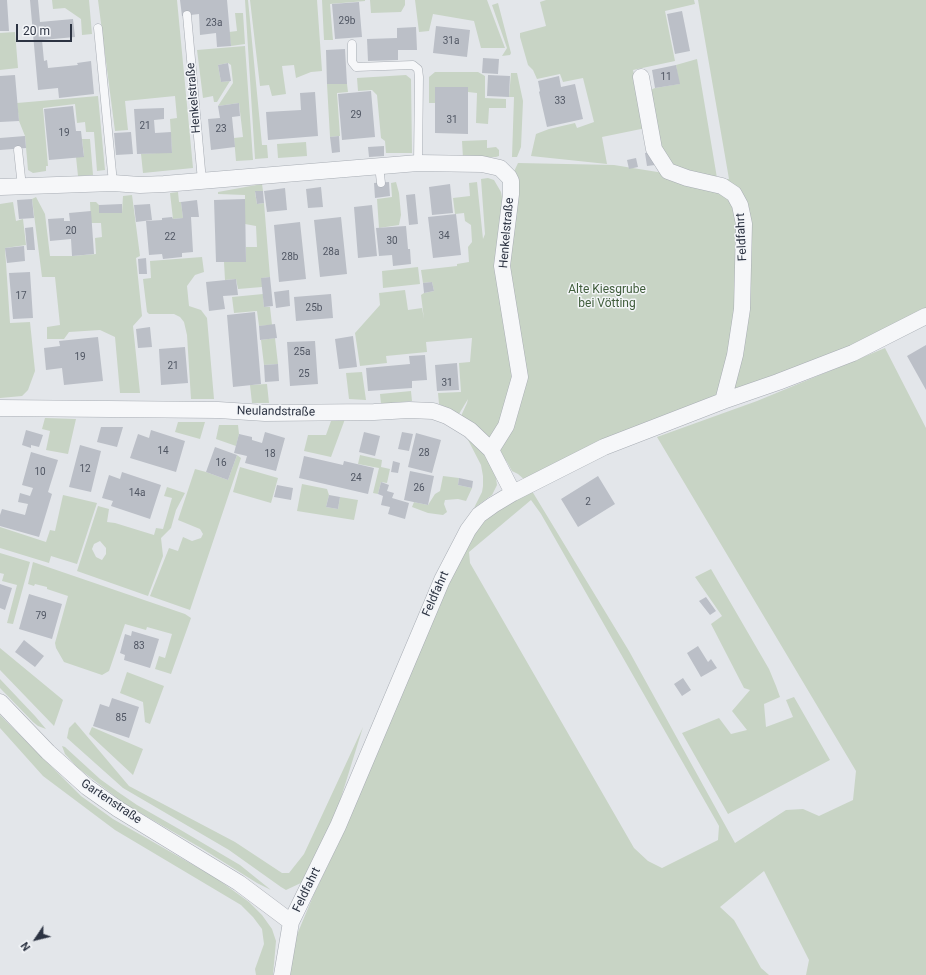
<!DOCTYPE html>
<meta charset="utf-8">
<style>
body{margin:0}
#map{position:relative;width:926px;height:975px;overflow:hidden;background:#e3e6ea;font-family:Roboto,sans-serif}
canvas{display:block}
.north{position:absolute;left:16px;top:919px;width:40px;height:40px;-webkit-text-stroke:3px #f3f5f8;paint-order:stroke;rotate:235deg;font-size:11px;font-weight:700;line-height:16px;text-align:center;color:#2c3342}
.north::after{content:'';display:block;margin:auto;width:14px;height:18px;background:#2c3342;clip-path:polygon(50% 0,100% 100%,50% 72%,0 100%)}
.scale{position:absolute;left:16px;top:24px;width:56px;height:18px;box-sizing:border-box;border:2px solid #2c3342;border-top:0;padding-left:5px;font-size:12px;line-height:14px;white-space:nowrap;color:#2c3342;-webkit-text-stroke:3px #f3f5f8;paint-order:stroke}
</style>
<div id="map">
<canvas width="926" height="975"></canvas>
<div class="north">N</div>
<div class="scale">20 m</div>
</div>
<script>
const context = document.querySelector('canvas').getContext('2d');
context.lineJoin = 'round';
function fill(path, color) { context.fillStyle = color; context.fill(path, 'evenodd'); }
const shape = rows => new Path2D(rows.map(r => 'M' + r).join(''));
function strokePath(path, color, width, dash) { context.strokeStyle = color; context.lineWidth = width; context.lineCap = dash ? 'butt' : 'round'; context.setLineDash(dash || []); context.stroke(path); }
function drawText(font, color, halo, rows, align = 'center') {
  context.font = font + ' Roboto,sans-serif'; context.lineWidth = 3; context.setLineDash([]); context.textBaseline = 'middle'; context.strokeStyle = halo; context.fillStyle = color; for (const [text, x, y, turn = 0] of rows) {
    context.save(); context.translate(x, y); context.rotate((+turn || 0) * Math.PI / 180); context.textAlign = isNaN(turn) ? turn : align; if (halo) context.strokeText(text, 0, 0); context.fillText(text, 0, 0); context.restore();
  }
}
const green = shape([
 [52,0,89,0,92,34,82,35,81,19,65,8,53,9],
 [98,0,177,0,193,168,143,173,141,154,172,152,170,119,177,118,175,96,125,101,128,130,115,131],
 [245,0,248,0,262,145,267,145,268,158,255,159],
 [250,0,317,0,322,71,311,72,296,78,294,65,282,66,286,94,272,96,269,85,260,86],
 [322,0,365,0,365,1,330,4,333,40,324,40],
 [370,0,405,0,405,5,401,12,371,13],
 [415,0,487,0,505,48,481,48,474,21,433,14,429,31,419,32],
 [546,0,694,0,695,4,665,11,675,61,633,70,646,128,602,137,607,164,531,156,536,134,549,129,575,123,577,128,594,122,583,78,563,82,560,74,537,79,533,70,528,65,520,37,520,33,546,26,540,2],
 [698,0,926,0,926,310,871,339,526,481,518,474,512,471,507,462,471,422,461,416,467,403,468,399,459,414,439,404,438,393,461,392,459,363,470,362,472,338,426,342,427,352,386,356,387,363,360,366,355,333,380,305,379,293,405,290,408,310,422,308,424,319,421,295,424,293,434,291,432,282,423,283,421,270,457,266,457,264,469,262,468,247,472,242,471,225,465,221,464,213,455,214,453,198,470,196,469,183,477,182,483,239,485,234,481,179,488,178,494,180,501,192,502,197,518,163,614,165,670,174,659,153,648,91,655,88,679,84,676,65,697,59,717,178,720,179,729,179],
 [498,3,511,53,510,55,502,56,507,48,492,5],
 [235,13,243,13,245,44,231,46,229,32,237,31],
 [15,32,18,68,0,70,0,33],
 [245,46,253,160,236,161,234,138,243,137,239,103,218,106,233,83,231,65,228,63,218,65,221,82,230,81,217,102,214,102,213,96,203,98,197,50],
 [435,72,478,72,485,76,485,98,506,99,506,108,489,108,488,124,476,123,477,93,468,92,468,87,435,87,435,103,429,103,429,77],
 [511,73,517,73,523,101,521,147,517,157,512,157,514,97,509,97],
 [406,75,411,79,412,153,386,153,385,141,381,138,377,95,372,90,358,91,357,78],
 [327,84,347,84,348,92,337,93,340,136,339,136,330,137],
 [98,96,105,170,97,171,94,132,86,132,85,122,77,123,75,104,43,108,48,166,46,166,46,171,33,173,28,170,25,136,19,121,17,103],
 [82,139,90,139,93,175,78,176,76,157,84,156],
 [487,140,487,148,496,147,499,150,499,156,496,157,463,158,462,141],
 [306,142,307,156,278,158,277,144],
 [396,182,399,193,401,215,399,225,379,228,377,199,392,197,391,183],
 [262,184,263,191,255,192,257,204,264,203,270,277,262,278,262,287,238,289,236,279,225,280,224,262,246,262,246,247,257,247,256,226,245,224,245,195,218,194,218,192],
 [178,192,179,202,181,202,183,218,173,219,170,193],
 [132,195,140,256,136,258,142,316,133,326,140,393,120,393,115,337,100,330,69,332,64,339,47,339,47,327,60,325,55,277,42,277,32,199,36,197,45,214,50,256,72,256,96,254,95,238,102,237,101,223,91,223,90,202,96,202,99,205,99,213,122,213,123,196],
 [13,202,16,221,23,219,26,245,5,248,10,323,30,322,35,371,28,390,22,396,0,398,0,204],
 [202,257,204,272,195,275,187,286,189,306,201,310,207,318,214,399,191,399,187,335,184,322,180,317,174,314,149,314,147,312,143,279,151,278,150,261],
 [418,267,420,284,383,288,382,271],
 [263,294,264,307,270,307,272,325,259,326,257,311,234,313,232,297],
 [275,338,278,364,264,365,261,340],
 [885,348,926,428,926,975,806,975,809,960,764,871,720,907,734,920,761,968,769,975,289,975,296,937,314,894,341,838,446,583,478,527,499,509,532,491,629,651,735,843,786,810,803,809,819,816,853,800,856,771,657,437,757,401],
 [531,500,541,514,719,826,718,840,662,868,648,861,634,848,470,563,469,552],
 [362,372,366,400,349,399,346,373],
 [267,384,269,403,252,403,250,385],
 [411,391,412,401,381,404,380,394],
 [45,418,76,419,68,454,46,450,50,431,42,429],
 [345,419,331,457,304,451,308,435,326,435,331,421],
 [178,422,205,422,200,439,175,432],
 [219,425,238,425,239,434,236,446,216,439],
 [466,436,481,450,489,461,496,478,497,485,492,495,474,508,482,492,483,486,483,476,481,465],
 [237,455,241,458,190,610,150,596,169,548,178,551,183,537,192,541,201,538,203,534,200,529,178,520,195,469,206,472,228,480],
 [360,455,382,460,381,467,390,469,387,483,381,482,378,494,373,493,379,468,358,464],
 [240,467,278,478,271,503,233,492],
 [443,476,459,478,458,485,472,488,466,501,458,499,445,500,444,504,447,512,443,515,428,513,412,507,414,502,428,505,435,494,440,491],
 [302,484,327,489,329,495,326,507,338,509,340,497,358,500,354,520,297,511],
 [167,487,185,493,176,510,171,528,161,538,163,556,148,596,77,571,98,506,109,509,107,522,115,523,154,535,156,528,163,529,172,498,164,496],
 [100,541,106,548,106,554,102,560,96,557,92,549,94,544],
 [63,495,97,503,77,564,51,556,49,563,0,548,0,527,46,542,50,530,55,531],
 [0,553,30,562,13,624,7,623,17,585,2,581,4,574,0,573],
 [33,562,185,614,191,618,171,674,155,669,159,656,165,658,172,634,147,627,146,630,125,624,109,671,102,675,64,662,56,648,55,643,68,596,47,589,47,587,35,584,34,586,28,584],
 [711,569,769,669,776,686,780,697,764,704,766,727,793,717,786,700,794,697,830,760,728,814,682,733,719,718,731,734,747,730,732,711,750,690,744,688,711,624,722,616,695,577],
 [0,648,63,700,54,726,0,670],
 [127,672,164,686,150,724,145,722,143,702,120,693],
 [0,679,35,716,46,729,38,726,33,722,0,688],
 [0,715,81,796,113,819,216,878,249,902,262,915,272,929,276,941,273,975,256,975,255,969,264,944,262,929,253,917,241,905,115,830,43,776,0,728],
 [75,722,129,786,235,842,282,873,289,873,304,854,363,727,335,817,303,882,286,890,281,887,229,850,123,788,67,738,69,728],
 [92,727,143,749,133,775,89,734],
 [62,746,65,747,100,779,118,792,137,805,179,829,240,865,271,890,257,883,201,848,125,804,78,768,65,754]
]);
const building = shape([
 [0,0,7,0,9,31,0,31],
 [30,0,38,0,40,22,73,19,75,37,42,40,44,61,47,60,48,68,78,65,77,63,91,61,94,94,59,98,58,88,38,90],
 [180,0,227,0,231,46,217,47,216,33,200,35,199,14,182,16],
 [359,2,362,37,335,39,332,4],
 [682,11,690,51,675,54,667,14],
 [436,26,470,30,467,57,433,53],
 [416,27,417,50,398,50,398,60,368,61,367,39,397,38,397,28],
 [345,49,347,84,327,84,326,50],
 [483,58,499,59,498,74,482,73],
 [228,63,231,81,221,82,218,65],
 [676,65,680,84,655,88,652,70],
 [15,75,19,121,0,122,0,76],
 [488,75,510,76,509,97,487,96],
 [559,76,561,87,575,84,583,119,547,127,539,92,540,91,538,81],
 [435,87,468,87,468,134,435,133],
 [371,91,375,137,342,140,338,94],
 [315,92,318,136,268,140,266,112,301,110,300,93],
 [239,103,240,116,232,117,235,147,211,150,208,119,220,118,218,106],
 [73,106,76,131,81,131,84,157,49,160,44,109],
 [164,108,164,119,154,120,155,133,171,132,172,153,137,154,134,109],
 [131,132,133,154,116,155,114,133],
 [25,136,26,148,0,150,0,138],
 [339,136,340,152,332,153,330,137],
 [384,146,384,156,369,157,368,147],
 [653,152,655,165,647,166,645,153],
 [636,158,638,167,629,169,627,160],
 [389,182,390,196,375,198,374,183],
 [450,184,453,213,432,215,429,187],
 [321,187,323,207,308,208,306,189],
 [285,188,287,210,267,212,264,191],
 [255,191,263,191,264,203,257,204],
 [415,194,418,224,409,225,406,195],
 [32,199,34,218,19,219,17,200],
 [245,199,246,262,216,262,214,200],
 [197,200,199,217,191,217,193,252,182,253,182,257,163,259,162,254,149,255,146,221,162,220,162,218,172,217,173,219,183,218,181,202],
 [122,204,122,213,99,213,99,205],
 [150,204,152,220,136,222,134,205],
 [372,205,377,256,358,258,354,207],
 [91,211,94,254,72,256,71,239,50,241,48,219,64,218,64,221,70,221,69,213],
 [456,214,461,255,433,258,428,217],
 [341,217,347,274,320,277,314,220],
 [300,222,306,279,279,282,274,225],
 [406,226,408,249,410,249,411,264,393,266,392,255,379,256,376,228],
 [33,227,35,250,27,250,25,228],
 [24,246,25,261,7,263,5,248],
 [146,258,147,274,139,274,138,259],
 [30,272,33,318,13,319,9,273],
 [270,277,273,306,264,307,261,278],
 [236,279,238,295,223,296,225,309,209,311,206,282],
 [432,282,434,291,424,293,423,283],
 [289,290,290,306,276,308,274,292],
 [331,294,333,318,296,321,294,297],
 [255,312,261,384,233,387,227,315],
 [275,324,277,338,260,340,259,326],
 [150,327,152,347,138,348,136,329],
 [353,336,357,367,339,369,335,339],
 [98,337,103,381,64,385,62,368,46,370,44,348,60,346,59,341],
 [315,341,318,384,290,386,287,342],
 [926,345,926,390,907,356],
 [185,347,188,383,161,385,159,349],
 [425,355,427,380,412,381,412,388,368,391,366,368,410,364,409,356],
 [457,363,459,390,437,391,435,365],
 [278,364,279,381,265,382,264,365],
 [101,427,123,427,117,447,97,442],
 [26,430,43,435,39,447,31,445,31,448,22,445],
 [151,430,185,441,176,472,130,458,138,434,149,438],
 [265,432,285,438,276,471,245,463,247,456,234,453,239,434,252,437,252,440,262,443],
 [364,432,380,436,375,456,359,452],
 [402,432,413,434,409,451,398,449],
 [416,433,441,440,432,473,408,467],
 [80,445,101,451,91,492,69,487],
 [215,447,237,455,228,480,206,472],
 [31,452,58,460,48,492,52,494,39,537,0,526,0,515,2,509,25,515,28,504,18,502,20,493,30,496,33,488,22,485],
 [304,456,343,465,344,461,374,468,368,494,299,478],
 [393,461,400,463,398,473,391,472],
 [410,471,434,476,428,505,404,500],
 [122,472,161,485,150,519,111,506,113,501,102,498,109,475,120,479],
 [598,476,615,504,578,527,561,499],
 [459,478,473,481,472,488,458,485],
 [381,482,389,485,387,491,394,493,392,498,409,503,405,519,388,514,390,507,381,505,383,496,378,494],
 [277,485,293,488,291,500,274,497],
 [329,495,340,497,338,509,326,507],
 [0,584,12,588,5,610,0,608],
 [29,594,62,604,52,639,19,629],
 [706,597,716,611,710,615,699,601],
 [132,631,159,639,150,668,124,660,125,655,120,653,125,634,131,636],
 [24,640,44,656,35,667,15,652],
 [698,646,708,662,711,659,717,668,701,677,687,653],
 [683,678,691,690,682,696,674,684],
 [112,698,139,707,129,738,93,726,100,704,109,707]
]);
const service = shape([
 [187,15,202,181],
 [98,28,113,183],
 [352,44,352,62,356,67,413,65,418,69,419,77,418,163],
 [18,150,22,187],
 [379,166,381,183]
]);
const minor = shape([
 [641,77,654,149,668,171,687,178,722,186,734,194,740,205,744,224,742,309,735,355,723,401],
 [1,187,113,183,140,185,164,184,418,163,482,164,500,168,509,177,511,181,511,194,502,266,520,377,506,426,491,450],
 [0,408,218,410,265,413,374,412,409,410,433,411,447,416,470,430,491,450,513,493],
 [0,702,48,752,87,787,118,809,239,883,291,922,282,975],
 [291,922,338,826,442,580,468,530,479,515,493,505,513,493,604,447,723,401,778,382,853,353,926,316]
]);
const numberNames = [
 ["29b",347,21],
 ["23a",214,23],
 ["31a",451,41],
 ["11",666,77],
 ["33",560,101],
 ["29",356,115],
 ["31",452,120],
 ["21",145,126],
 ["23",221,129],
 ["19",64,133],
 ["20",71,231],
 ["34",444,236],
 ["22",170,237],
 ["30",392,241],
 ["28a",331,252],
 ["28b",290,257],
 ["17",21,296],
 ["25b",314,308],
 ["25a",302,352],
 ["19",80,357],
 ["21",173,366],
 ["25",304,374],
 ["31",447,383],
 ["14",163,451],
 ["28",424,453],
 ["18",270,454],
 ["16",221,463],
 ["12",85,469],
 ["10",40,472],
 ["24",356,478],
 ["26",419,488],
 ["14a",137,493],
 ["2",588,502],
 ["79",41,616],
 ["83",139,646],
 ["85",121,718]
];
const streetNames = [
 ["Henkelstraße",194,98,-95],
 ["Henkelstraße",507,233,-85],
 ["Feldfahrt",742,237,-93],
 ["Neulandstraße",276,412,1],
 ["Feldfahrt",436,594,-66],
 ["Gartenstraße",111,802,34],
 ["Feldfahrt",307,890,-64]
];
const parkNames = [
 ["Alte Kiesgrube",607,290],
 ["bei Vötting",607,304]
];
fill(green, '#c8d4c5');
fill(building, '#bbbfc7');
strokePath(service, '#a8adb4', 9);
strokePath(minor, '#a8adb4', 17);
strokePath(service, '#f6f7f9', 8);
strokePath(minor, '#f6f7f9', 16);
drawText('10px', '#505663', null, numberNames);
drawText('12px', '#2c3342', '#f3f5f8', streetNames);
drawText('12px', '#3f5c3a', '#f3f5f8', parkNames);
</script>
